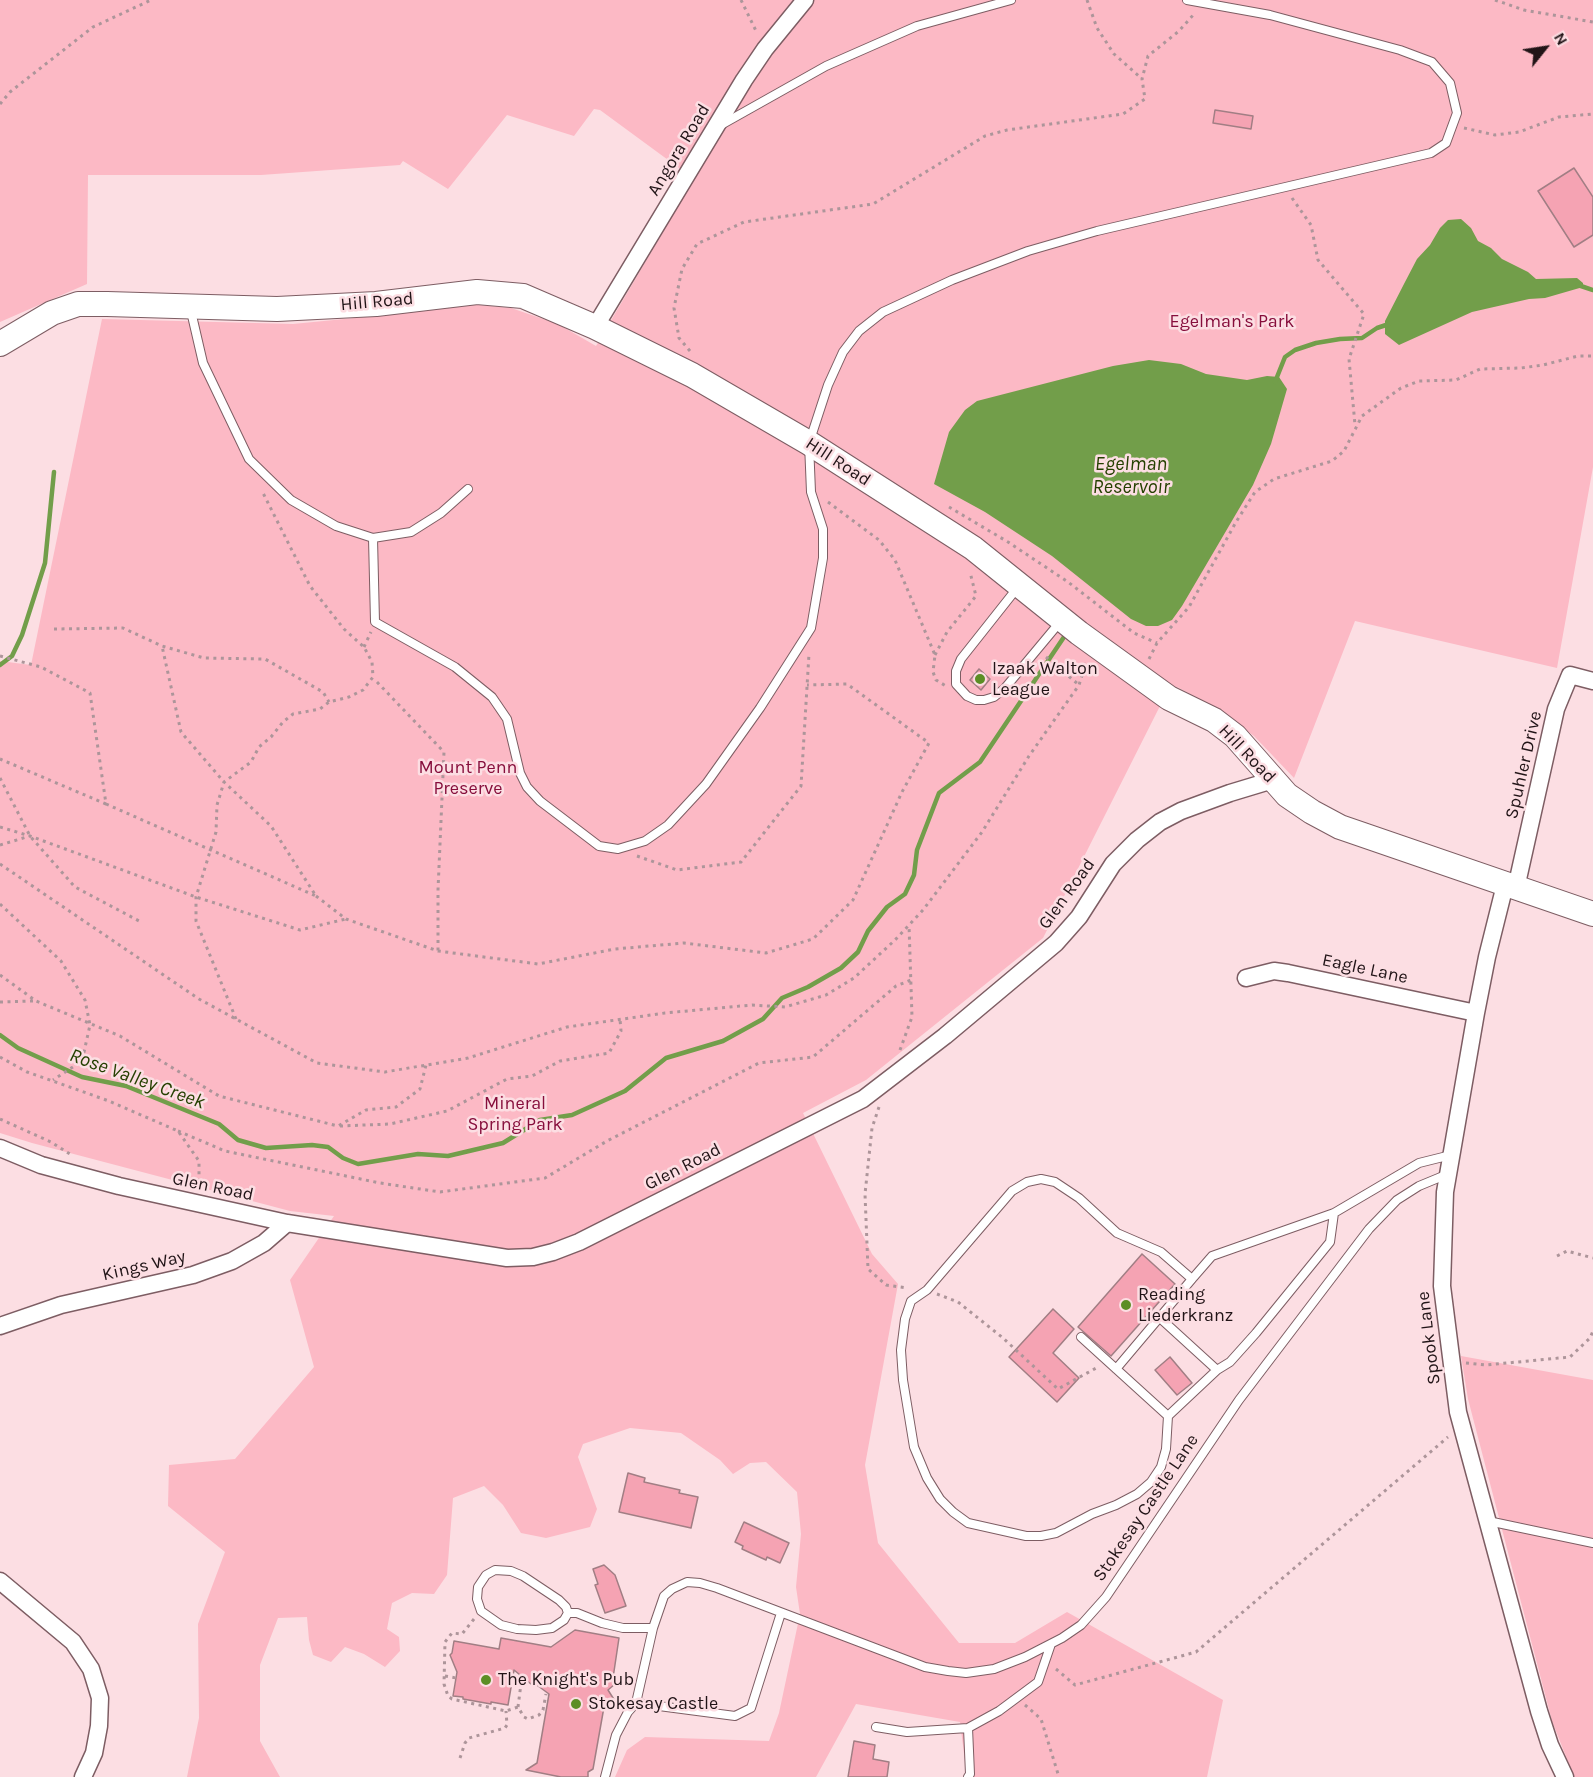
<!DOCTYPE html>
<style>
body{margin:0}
#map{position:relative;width:1593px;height:1777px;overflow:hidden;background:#fcdee3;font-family:Karla,sans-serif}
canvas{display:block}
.north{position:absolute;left:1515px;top:18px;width:60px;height:60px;-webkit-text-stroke:4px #fcdee3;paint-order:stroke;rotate:60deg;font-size:16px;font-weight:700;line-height:24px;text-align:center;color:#211417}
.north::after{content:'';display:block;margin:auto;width:21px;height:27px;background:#211417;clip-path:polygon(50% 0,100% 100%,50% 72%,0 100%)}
</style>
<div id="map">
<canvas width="1593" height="1777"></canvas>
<div class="north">N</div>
</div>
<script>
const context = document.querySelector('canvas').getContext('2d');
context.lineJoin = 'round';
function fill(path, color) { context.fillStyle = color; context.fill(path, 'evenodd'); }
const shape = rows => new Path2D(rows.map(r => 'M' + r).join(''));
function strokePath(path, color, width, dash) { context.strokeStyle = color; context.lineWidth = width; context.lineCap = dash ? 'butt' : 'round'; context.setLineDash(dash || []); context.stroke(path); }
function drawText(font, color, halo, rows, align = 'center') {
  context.font = font + ' Karla,sans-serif'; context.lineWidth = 5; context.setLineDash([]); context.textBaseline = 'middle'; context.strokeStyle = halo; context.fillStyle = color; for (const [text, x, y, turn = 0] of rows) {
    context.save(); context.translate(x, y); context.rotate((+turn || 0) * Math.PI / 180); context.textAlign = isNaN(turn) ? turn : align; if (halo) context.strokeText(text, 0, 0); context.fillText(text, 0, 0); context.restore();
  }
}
const green = shape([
 [0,0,1593,0,1593,467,1557,668,1355,621,1294,778,1254,736,1219,710,1177,687,1161,704,1043,938,866,1080,803,1113,872,1254,898,1284,865,1465,878,1543,959,1643,1015,1643,1067,1612,1223,1700,1207,1777,967,1777,960,1722,856,1704,816,1777,615,1777,627,1750,645,1737,769,1741,779,1713,800,1614,796,1587,801,1534,797,1492,766,1462,750,1463,733,1474,720,1460,681,1433,630,1428,583,1444,578,1457,597,1509,590,1527,546,1538,521,1533,503,1505,484,1486,453,1498,447,1575,434,1594,412,1593,392,1603,387,1629,399,1637,400,1651,385,1667,364,1654,345,1647,331,1662,313,1655,309,1640,307,1617,278,1618,260,1665,260,1741,280,1777,187,1777,199,1718,198,1624,225,1552,168,1506,169,1465,235,1459,314,1367,290,1280,334,1216,290,1211,32,1143,0,1133,0,661,31,665,102,319,293,324,385,315,469,304,511,308,558,324,596,346,694,179,600,110,594,109,574,136,507,115,448,189,403,161,400,165,261,175,88,175,87,284,0,322],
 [1461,1356,1593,1380,1593,1777,1574,1777,1552,1721,1468,1399]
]);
const water = shape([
 [1461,219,1471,228,1478,241,1491,248,1502,259,1528,272,1536,279,1577,278,1583,283,1583,287,1545,298,1529,299,1472,312,1399,345,1385,334,1385,321,1405,282,1417,259,1430,245,1440,228,1448,220],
 [1149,360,1181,364,1206,374,1247,380,1267,376,1279,377,1287,389,1271,444,1253,485,1182,606,1172,620,1158,626,1146,626,1131,619,1052,556,985,512,934,484,949,432,965,410,977,401,1113,366]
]);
const stream = shape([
 [1578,285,1593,290],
 [1275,382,1285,357,1295,350,1316,343,1340,339,1362,338,1377,328,1389,324],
 [0,665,12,656,22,635,45,563,54,472],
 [0,1035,18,1048,82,1077,126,1086,219,1124,238,1140,266,1148,312,1145,328,1147,343,1158,358,1164,418,1154,448,1156,503,1143,540,1120,572,1115,625,1091,666,1058,723,1041,763,1019,782,998,808,987,841,968,858,952,868,931,887,907,905,894,914,875,917,850,939,793,980,762,1066,634]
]);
const building = shape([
 [1215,110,1253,116,1251,129,1213,123,1215,110],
 [1574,168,1593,197,1593,235,1574,247,1538,191,1574,168],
 [979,669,990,679,981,690,970,680,979,669],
 [1142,1254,1175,1284,1111,1356,1078,1327,1142,1254],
 [1053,1309,1074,1329,1053,1353,1079,1378,1057,1402,1009,1357,1053,1309],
 [1170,1357,1192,1383,1177,1395,1155,1370,1170,1357],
 [628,1473,645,1478,644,1482,680,1490,679,1493,698,1497,691,1528,619,1512,628,1473],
 [744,1522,789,1543,780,1563,767,1557,766,1560,742,1549,743,1546,735,1542,744,1522],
 [604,1565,615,1575,626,1606,605,1613,595,1585,598,1584,593,1569,604,1565],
 [575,1630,619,1638,613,1678,615,1684,608,1690,615,1701,604,1707,593,1769,588,1772,588,1777,561,1777,526,1770,537,1763,549,1694,534,1683,531,1684,514,1670,508,1705,491,1702,491,1704,463,1699,463,1697,453,1696,457,1672,450,1655,452,1653,454,1641,499,1649,501,1638,551,1647,575,1630],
 [854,1741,875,1745,873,1759,889,1762,887,1777,848,1777,854,1741]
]);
const path = shape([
 [741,0,757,33],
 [1087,0,1097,28,1114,54,1141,78],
 [1495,0,1524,10,1593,22],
 [0,104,10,92,93,27,151,0],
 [1464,128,1495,135,1519,132,1559,117,1593,114],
 [1292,198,1311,225,1318,260,1364,314,1349,359,1355,425],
 [690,351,679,338,674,308,682,269,697,244,744,222,873,204,985,136,1007,130,1123,114,1145,99,1142,79,1148,56,1179,31,1195,13],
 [828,502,879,540,895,560,935,655,933,672,936,680,946,686],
 [949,507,1008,542,1068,582,1134,633,1157,643],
 [54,629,123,628,162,646,204,658,265,659,323,692,329,702],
 [364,647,371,632],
 [935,655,947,632,976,596,970,572],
 [0,656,41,667,90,693,106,804,0,759],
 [1046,657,1079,685],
 [1149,659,1157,643,1189,607,1236,522,1255,492,1274,479,1332,461,1344,451,1362,416,1401,388,1419,381,1456,380,1480,369,1521,368,1543,365,1578,356,1593,356],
 [377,682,444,752,438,890,438,951],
 [0,778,30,836,75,887,141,922],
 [106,804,316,896,271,826,224,782,181,732,162,646],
 [0,827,30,836,196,897,300,930,346,919],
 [0,845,30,836],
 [637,856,677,870,741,862,801,786,809,654],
 [0,864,199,999,317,1063,385,1072,468,1058,567,1027,665,1013,752,1005,785,1007,826,995,854,978,895,940,923,910,982,832,1029,756,1079,685,1086,663],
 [316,896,346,919,438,951,538,964,615,949,684,943,766,953,813,939,853,900,902,792,929,743,847,684,807,685],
 [0,904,61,961,85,1000,90,1025,82,1061,53,1080],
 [0,975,36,1001,120,1036,219,1096,338,1126,366,1110,396,1107,420,1089,426,1065],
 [0,1002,34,1001],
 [236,1019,196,921,196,897,216,832,217,805,224,782,251,762,259,747,271,737,283,722,293,714,320,709,329,702,349,697,363,690,373,677,372,662,364,647,344,629,310,586,262,491],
 [900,1050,912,1017,909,925],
 [0,1057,27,1072,109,1101,178,1131,199,1161,199,1187],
 [879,1107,872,1128,865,1194,868,1269,886,1285,907,1288],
 [0,1119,51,1142,73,1156],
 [340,1126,390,1124,447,1111,507,1079,532,1076,560,1061,609,1053,621,1031,620,1019],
 [178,1131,225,1151,380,1183,440,1192,545,1178,607,1141,759,1063,813,1057,896,986,911,980],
 [1557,1256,1567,1251,1593,1258],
 [937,1294,958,1302,1003,1338,1058,1389,1098,1367],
 [1466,1363,1486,1365,1570,1357,1590,1338,1593,1331],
 [474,1619,462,1634,452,1633,445,1642,444,1684,448,1696,452,1699,506,1711,518,1707,524,1717,528,1719,539,1715,543,1710,546,1694],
 [1056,1669,1075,1685,1196,1652,1448,1437],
 [445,1676,456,1678],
 [1025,1705,1041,1719,1059,1777],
 [518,1707,522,1676],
 [460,1758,465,1743,469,1738,505,1728,507,1725,506,1711]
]);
const lane = shape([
 [721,125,826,66,917,26,1011,0],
 [190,307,203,363,249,459,291,500,336,526,373,538,411,532,441,513,468,489],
 [373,538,375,622,455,667,492,697,507,719,520,773,527,787,540,801,599,846,618,849,645,841,668,825,706,784,760,708,811,628,823,558,823,529,811,492,809,443,828,385,843,352,859,331,883,312,952,280,1028,251,1097,231,1431,153,1446,143,1457,113,1450,83,1432,62,1400,50,1270,15,1187,0],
 [1018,587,961,659,956,671,956,684,967,696,976,700,984,700,994,697,1005,688,1060,622],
 [1160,1318,1217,1370,1230,1362,1256,1333,1330,1242,1334,1213],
 [1081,1337,1168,1416,1166,1449,1161,1467,1151,1482,1137,1494,1116,1505,1092,1514,1056,1533,1041,1536,1026,1536,968,1523,953,1512,940,1499,927,1478,914,1447,903,1380,901,1350,905,1319,911,1301,927,1290,1012,1191,1027,1182,1041,1179,1055,1182,1079,1198,1117,1233,1161,1252,1192,1279,1212,1256,1334,1213,1419,1163,1451,1155],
 [1116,1369,1192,1279],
 [1168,1416,1217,1370],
 [1488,1521,1593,1543],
 [568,1613,564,1620,552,1628,536,1630,517,1629,501,1625,481,1611,477,1599,478,1587,486,1575,495,1570,511,1571,523,1576,559,1600,566,1607,568,1613,577,1613,602,1623,623,1628,653,1628],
 [636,1703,735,1716,751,1708,781,1613],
 [876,1727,907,1732,968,1728,999,1711,1038,1682,1051,1644],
 [605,1777,616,1735,628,1712,636,1703,653,1628,664,1596,672,1589,687,1582,700,1583,717,1588,925,1667,948,1671,966,1673,994,1669,1025,1657,1062,1638,1081,1625,1106,1597,1239,1400,1369,1229,1397,1200,1419,1186,1448,1174],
 [968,1777,970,1774,968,1728]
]);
const street = shape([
 [595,327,744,80,765,49,805,0],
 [1505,885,1487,957,1476,1013,1445,1192,1442,1286,1458,1412,1539,1711,1550,1745,1565,1777],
 [1516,888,1556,709,1570,675,1593,681],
 [1246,978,1274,971,1288,973,1476,1013],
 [0,1148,41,1165,119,1186,287,1223,507,1258,533,1257,553,1252,579,1242,863,1099,945,1036,1056,943,1079,917,1113,864,1137,840,1160,822,1181,811,1230,793,1273,780],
 [0,1326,61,1305,193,1275,232,1261,264,1243,287,1223],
 [0,1581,73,1642,91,1669,100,1698,99,1726,94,1753,83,1777]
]);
const secondary = shape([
 [0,344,52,313,78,304,107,304,277,309,376,304,477,292,523,296,595,327,692,375,809,443,973,548,1079,633,1169,698,1214,720,1235,736,1287,795,1312,812,1340,827,1593,914]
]);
const markers = [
 [980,679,6,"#5c8e25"],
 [1126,1305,6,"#5c8e25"],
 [486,1680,6,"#5c8e25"],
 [576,1704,6,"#5c8e25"]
];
const streetNames = [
 ["Angora Road",679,150,-59],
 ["Hill Road",377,302,-5],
 ["Hill Road",838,462,33],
 ["Hill Road",1247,754,46],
 ["Spuhler Drive",1524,765,-77],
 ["Glen Road",1067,894,-54],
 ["Eagle Lane",1365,969,12],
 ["Glen Road",683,1167,-27],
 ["Glen Road",213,1187,12],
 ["Kings Way",144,1266,-13],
 ["Spook Lane",1429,1338,-97],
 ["Stokesay Castle Lane",1146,1508,-56]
];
const parkNames = [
 ["Egelman's Park",1232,322],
 ["Mount Penn",468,768],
 ["Preserve",468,789],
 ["Mineral",515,1104],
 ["Spring Park",515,1125]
];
const poiNames = [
 ["Izaak Walton",992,669],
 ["League",992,690],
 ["Reading",1138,1295],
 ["Liederkranz",1138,1316],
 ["The Knight's Pub",498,1680],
 ["Stokesay Castle",588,1704]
];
const waterNames = [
 ["Egelman",1131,464],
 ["Reservoir",1131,487],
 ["Rose Valley Creek",137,1079,20]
];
fill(green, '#fcb9c5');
fill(water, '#729e4a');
strokePath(stream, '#729e4a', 4.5);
fill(building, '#f5a3b3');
strokePath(building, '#a17e84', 1.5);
strokePath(lane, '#7d5d63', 10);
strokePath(street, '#7d5d63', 19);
strokePath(secondary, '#7d5d63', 26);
strokePath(path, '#ad959a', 3, [3, 4.5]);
strokePath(lane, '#fff', 8);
strokePath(street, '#fff', 16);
strokePath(secondary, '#fff', 24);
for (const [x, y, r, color] of markers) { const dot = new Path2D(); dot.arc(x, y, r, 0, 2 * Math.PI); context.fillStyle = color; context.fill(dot); strokePath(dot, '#fcdee3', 2); }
drawText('18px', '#211417', '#fcdee3', streetNames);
drawText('18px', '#870e3c', '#fcdee3', parkNames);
drawText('18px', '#211417', '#fcdee3', poiNames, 'left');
drawText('italic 20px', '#254001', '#fcdee3', waterNames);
</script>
